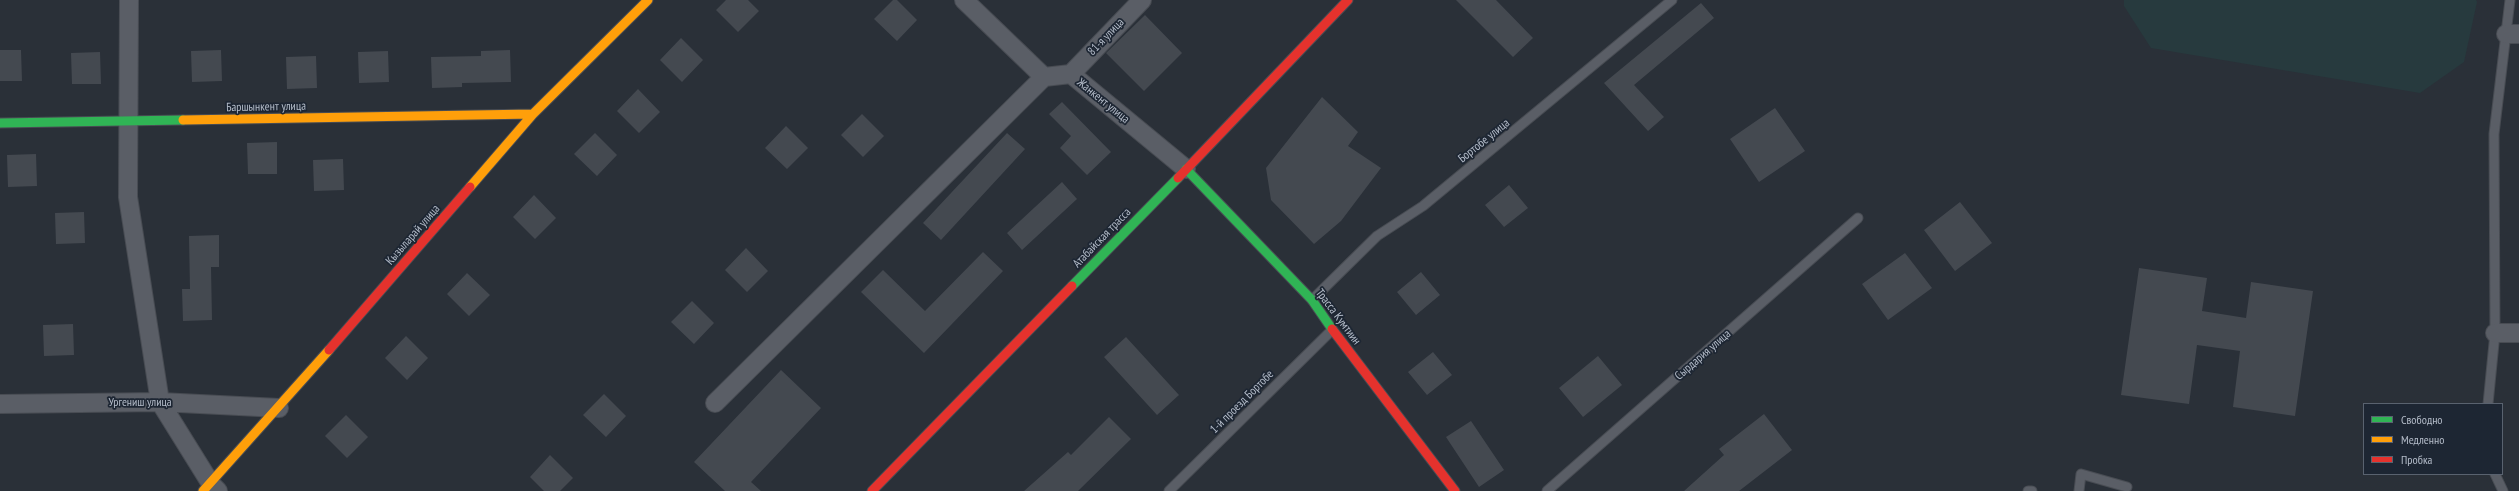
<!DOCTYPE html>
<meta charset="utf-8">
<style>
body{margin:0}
#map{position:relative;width:2519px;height:491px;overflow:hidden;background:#2a3038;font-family:"PT Sans Narrow",sans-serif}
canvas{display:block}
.legend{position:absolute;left:2363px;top:403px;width:140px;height:72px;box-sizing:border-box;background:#1d2633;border:1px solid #59626f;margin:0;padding:5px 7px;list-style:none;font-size:12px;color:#b4bcc9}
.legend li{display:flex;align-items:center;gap:8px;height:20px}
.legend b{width:20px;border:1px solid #59626f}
</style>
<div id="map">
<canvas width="2519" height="491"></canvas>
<ul class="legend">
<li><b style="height:5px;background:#30b455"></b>Свободно</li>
<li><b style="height:5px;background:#ff9f0a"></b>Медленно</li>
<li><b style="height:5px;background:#e5322d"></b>Пробка</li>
</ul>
</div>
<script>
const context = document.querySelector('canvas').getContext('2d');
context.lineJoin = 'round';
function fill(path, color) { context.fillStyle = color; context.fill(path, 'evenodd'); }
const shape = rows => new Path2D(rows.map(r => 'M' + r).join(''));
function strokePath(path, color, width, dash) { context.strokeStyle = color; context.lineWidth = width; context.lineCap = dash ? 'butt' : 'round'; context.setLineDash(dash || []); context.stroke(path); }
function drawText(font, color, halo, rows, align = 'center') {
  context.font = font + ' "PT Sans Narrow",sans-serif'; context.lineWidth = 3.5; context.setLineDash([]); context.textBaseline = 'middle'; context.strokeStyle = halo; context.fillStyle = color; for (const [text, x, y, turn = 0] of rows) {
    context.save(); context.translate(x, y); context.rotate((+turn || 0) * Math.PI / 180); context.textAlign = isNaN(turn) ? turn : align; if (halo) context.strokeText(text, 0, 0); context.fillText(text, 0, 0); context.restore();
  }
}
const green = shape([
 [2124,0,2476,0,2477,2,2464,62,2420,93,2151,48,2124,6]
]);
const building = shape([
 [726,0,748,0,759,11,738,32,716,10],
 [893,0,897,0,917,20,897,41,874,19],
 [1456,0,1496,0,1533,38,1513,57],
 [1701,3,1714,18,1634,85,1664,117,1648,131,1604,83],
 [1145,15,1182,53,1144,91,1106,53],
 [681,38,703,60,682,82,660,60],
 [0,50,21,50,22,81,0,81],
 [221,50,222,81,192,82,191,51],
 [510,50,511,82,462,83,462,87,432,88,431,57,481,56,481,51],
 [388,51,389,82,359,83,358,52],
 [100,52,101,84,72,84,71,53],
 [316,56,317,88,287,89,286,57],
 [638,89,660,112,639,133,617,111],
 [1322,97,1358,132,1348,146,1381,168,1341,221,1314,244,1271,200,1266,168],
 [1062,102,1111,152,1087,175,1060,148,1071,136,1049,114],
 [1775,108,1805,151,1759,182,1730,139],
 [862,114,884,136,863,157,841,135],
 [786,126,808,148,787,169,765,148],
 [595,133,617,155,597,176,574,154],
 [1007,133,1025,149,941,240,923,223],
 [277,142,277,174,248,174,247,143],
 [36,154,37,186,8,187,7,155],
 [343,159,344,190,314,191,313,160],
 [1062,182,1077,199,1022,250,1007,233],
 [1509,185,1528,208,1504,227,1485,205],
 [534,195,556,218,535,239,513,217],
 [1960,202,1992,243,1955,271,1924,230],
 [84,212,85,243,56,244,55,213],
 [219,235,219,267,211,267,212,320,183,321,182,289,190,289,189,236],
 [746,248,768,271,747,292,725,270],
 [983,252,1003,271,924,353,861,292,883,270,925,311],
 [1905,253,1932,288,1888,320,1862,284],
 [2139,268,2207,278,2202,311,2246,318,2251,282,2313,291,2295,416,2233,407,2240,351,2197,345,2189,404,2121,395],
 [1421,272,1440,295,1416,315,1397,292],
 [467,273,490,295,469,316,447,294],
 [692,301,714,323,694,344,671,322],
 [73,324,74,355,44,356,43,325],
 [406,336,428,358,407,380,385,358],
 [1126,337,1179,395,1157,415,1104,357],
 [1433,352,1452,375,1427,395,1408,372],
 [1598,356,1622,385,1583,417,1559,388],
 [781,370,821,408,751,482,761,491,725,491,694,462],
 [604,394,626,416,606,437,583,415],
 [1764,414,1792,450,1739,491,1684,491,1724,455,1719,449],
 [346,415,368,437,347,458,325,436],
 [1109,417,1131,439,1078,491,1024,491,1068,452,1071,455],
 [1471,421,1504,470,1479,487,1446,437],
 [550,455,573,478,560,491,544,491,530,477]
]);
const lane = shape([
 [1312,300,1377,236,1423,206,1672,0],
 [2488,404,2495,333,2494,134,2510,0],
 [2495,474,2503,491],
 [1169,491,1332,330],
 [1547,491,1858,218],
 [2028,491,2032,491],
 [2079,491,2081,474,2127,487]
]);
const street = shape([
 [129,0,128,197,160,402,211,484,218,491],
 [964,0,1044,77,1071,74,1186,169],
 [2506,34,2519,34],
 [1071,74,1142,0],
 [2495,333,2519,333],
 [715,403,1044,77],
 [0,404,160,402,279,408]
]);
const fast = shape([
 [0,123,183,120],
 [1186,169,1312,300,1332,329],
 [1072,286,1178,178]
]);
const slow = shape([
 [183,120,533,114],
 [470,187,533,114,648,0],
 [203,491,329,350]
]);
const jam = shape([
 [1178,178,1348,0],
 [1332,329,1455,491],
 [329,350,470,187],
 [872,491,1072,286]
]);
const streetNames = [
 ["81-я улица",1106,37,-46],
 ["Жанкент улица",1103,101,39],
 ["Баршынкент улица",266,107,-1],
 ["Бортобе улица",1484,141,-39],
 ["Кызыларай улица",413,235,-49],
 ["Атабайская трасса",1102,238,-46],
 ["Трасса Кумтиин",1338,317,53],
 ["Сырдария улица",1703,355,-41],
 ["1-й проезд Бортобе",1242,402,-45],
 ["Ургениш улица",140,403]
];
fill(green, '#273a3e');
fill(building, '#444950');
strokePath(lane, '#484c53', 11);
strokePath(street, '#484c53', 20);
strokePath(fast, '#484c53', 11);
strokePath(slow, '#484c53', 11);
strokePath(jam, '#484c53', 11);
strokePath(lane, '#5a5e66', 9);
strokePath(street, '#5a5e66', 18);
strokePath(fast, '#30b455', 9);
strokePath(slow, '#ff9f0a', 9);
strokePath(jam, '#e5322d', 9);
drawText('12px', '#b4bcc9', '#1d2633', streetNames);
</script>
